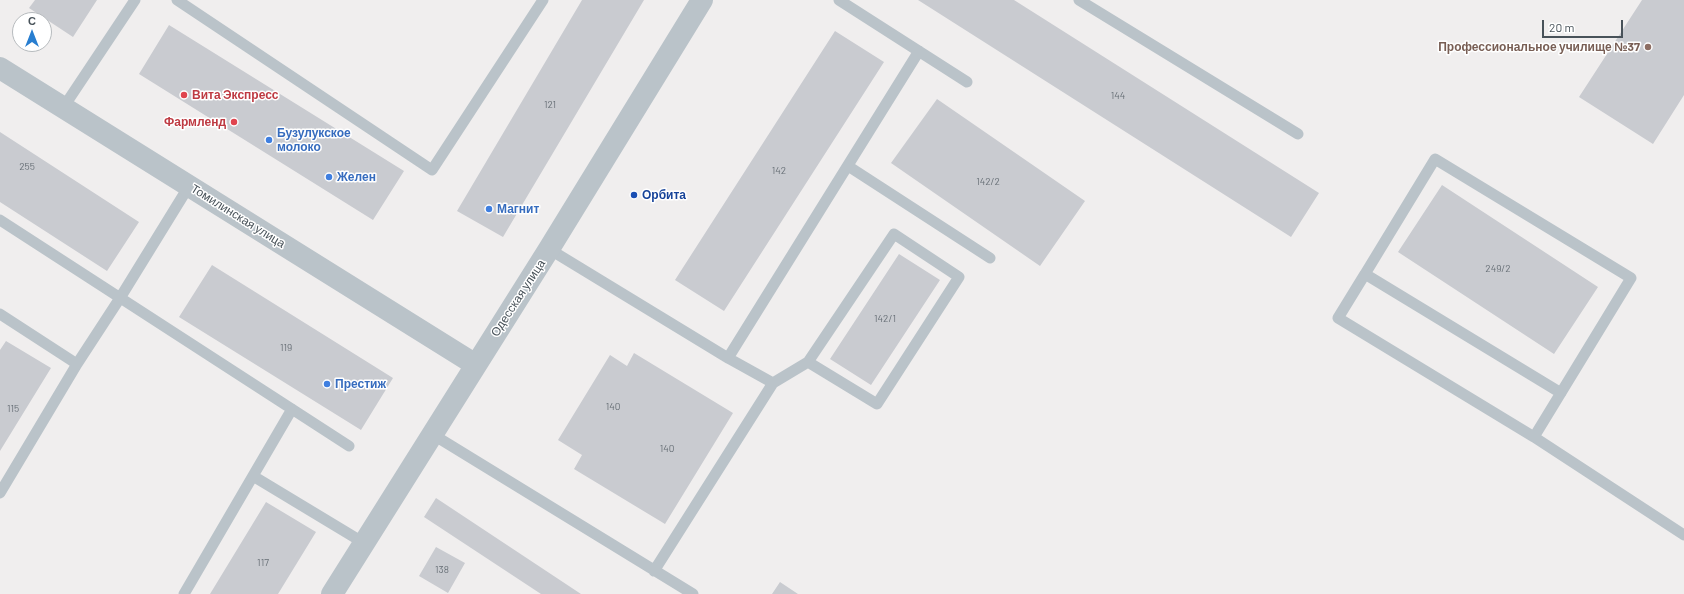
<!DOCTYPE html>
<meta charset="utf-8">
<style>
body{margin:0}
#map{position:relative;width:1684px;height:594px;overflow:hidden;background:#f0eeee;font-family:Barlow,sans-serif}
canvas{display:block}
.north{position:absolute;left:12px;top:12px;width:40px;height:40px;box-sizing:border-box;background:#fff;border:1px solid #b6babd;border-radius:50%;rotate:0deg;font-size:11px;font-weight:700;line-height:16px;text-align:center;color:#485259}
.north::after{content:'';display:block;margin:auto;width:14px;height:18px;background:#287ed0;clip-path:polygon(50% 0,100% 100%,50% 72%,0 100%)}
.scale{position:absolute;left:1542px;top:20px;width:81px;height:18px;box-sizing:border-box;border:2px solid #485259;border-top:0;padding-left:5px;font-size:12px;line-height:14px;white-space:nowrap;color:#485259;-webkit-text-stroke:3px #fff;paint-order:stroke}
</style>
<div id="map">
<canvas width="1684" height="594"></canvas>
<div class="north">С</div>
<div class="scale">20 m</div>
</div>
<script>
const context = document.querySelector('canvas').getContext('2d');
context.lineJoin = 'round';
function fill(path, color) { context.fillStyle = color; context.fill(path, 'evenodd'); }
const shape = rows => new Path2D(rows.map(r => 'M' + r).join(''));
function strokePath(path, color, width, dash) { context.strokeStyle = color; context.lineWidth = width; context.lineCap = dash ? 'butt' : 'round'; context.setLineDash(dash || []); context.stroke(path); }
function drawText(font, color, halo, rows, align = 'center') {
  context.font = font + ' Barlow,sans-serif'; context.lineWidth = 3; context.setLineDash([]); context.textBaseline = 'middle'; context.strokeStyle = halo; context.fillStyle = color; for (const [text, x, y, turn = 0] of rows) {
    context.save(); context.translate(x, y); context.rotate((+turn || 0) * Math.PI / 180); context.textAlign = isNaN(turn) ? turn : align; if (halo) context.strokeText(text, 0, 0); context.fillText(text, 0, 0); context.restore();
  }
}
const building = shape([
 [35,0,97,0,73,37,29,8],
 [582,0,644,0,503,237,457,211],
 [918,0,1014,0,1319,193,1291,237],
 [1642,0,1684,0,1684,95,1653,144,1579,97],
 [169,25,404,171,373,220,139,74],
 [835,31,884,62,724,311,675,280],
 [937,99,1085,201,1040,266,891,163],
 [0,132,139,222,107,271,0,202],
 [1442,185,1598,287,1554,354,1398,252],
 [899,254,940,280,871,385,830,359],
 [212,265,393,378,361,430,179,317],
 [6,341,51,368,0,451,0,350],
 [634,353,733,413,665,524,574,469,582,455,558,440,610,355,627,366],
 [436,498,581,594,541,594,424,517],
 [266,502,316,532,278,594,210,594],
 [436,547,465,563,448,593,419,576],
 [780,582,798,594,772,594]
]);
const service = shape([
 [177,0,432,170,543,0],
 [839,0,967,82],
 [1079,0,1298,134],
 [63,108,135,0],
 [848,166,990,258],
 [0,220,349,446],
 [549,249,728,358,773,383,654,571],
 [1365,274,1338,318,1534,437,1684,535],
 [0,314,77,364],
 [728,358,919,51],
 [773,383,808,362,894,234,959,277,877,404,808,362],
 [432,434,693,594],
 [1534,437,1631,278,1435,159,1365,274,1561,393],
 [253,476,364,543],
 [0,493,77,364,120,298,189,186],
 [184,594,292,409]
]);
const tertiary = shape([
 [0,68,476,365],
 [332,594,549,249,702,0]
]);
const markers = [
 [1648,47,4,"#8d6e63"],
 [184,95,4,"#e0444e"],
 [234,122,4,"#e0444e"],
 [269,140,4,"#3f7fe0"],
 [329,177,4,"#3f7fe0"],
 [634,195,4,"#1a4fb4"],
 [489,209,4,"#3f7fe0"],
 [327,384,4,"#3f7fe0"]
];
const numberNames = [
 ["144",1118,96],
 ["121",550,105],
 ["255",27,167],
 ["142",779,171],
 ["142/2",988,182],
 ["249/2",1498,269],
 ["142/1",885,319],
 ["119",286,348],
 ["140",613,407],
 ["115",13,409],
 ["140",667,449],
 ["117",263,563],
 ["138",442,570]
];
const educationNames = [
 ["Профессиональное училище №37",1640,47]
];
const healthNames = [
 ["Вита Экспресс",192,95],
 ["Фармленд",226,122,"right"]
];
const shopNames = [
 ["Бузулукское",277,133],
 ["молоко",277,147],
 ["Желен",337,177],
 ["Магнит",497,209],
 ["Престиж",335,384]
];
const transitNames = [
 ["Орбита",642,195]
];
const streetNames = [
 ["Томилинская улица",238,216,32],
 ["Одесская улица",518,298,-57]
];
fill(building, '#c9cbd0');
strokePath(service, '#bac3c9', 11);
strokePath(tertiary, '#bac3c9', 22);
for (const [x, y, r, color] of markers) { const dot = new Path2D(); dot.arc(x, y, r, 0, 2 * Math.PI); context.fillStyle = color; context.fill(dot); strokePath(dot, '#fff', 1.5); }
drawText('10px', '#687077', null, numberNames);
drawText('bold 12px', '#785e54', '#fff', educationNames, 'right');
drawText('bold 12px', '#be3a42', '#fff', healthNames, 'left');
drawText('bold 12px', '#366cbe', '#fff', shopNames, 'left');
drawText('bold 12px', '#164399', '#fff', transitNames, 'left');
drawText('12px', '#485259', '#fff', streetNames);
</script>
